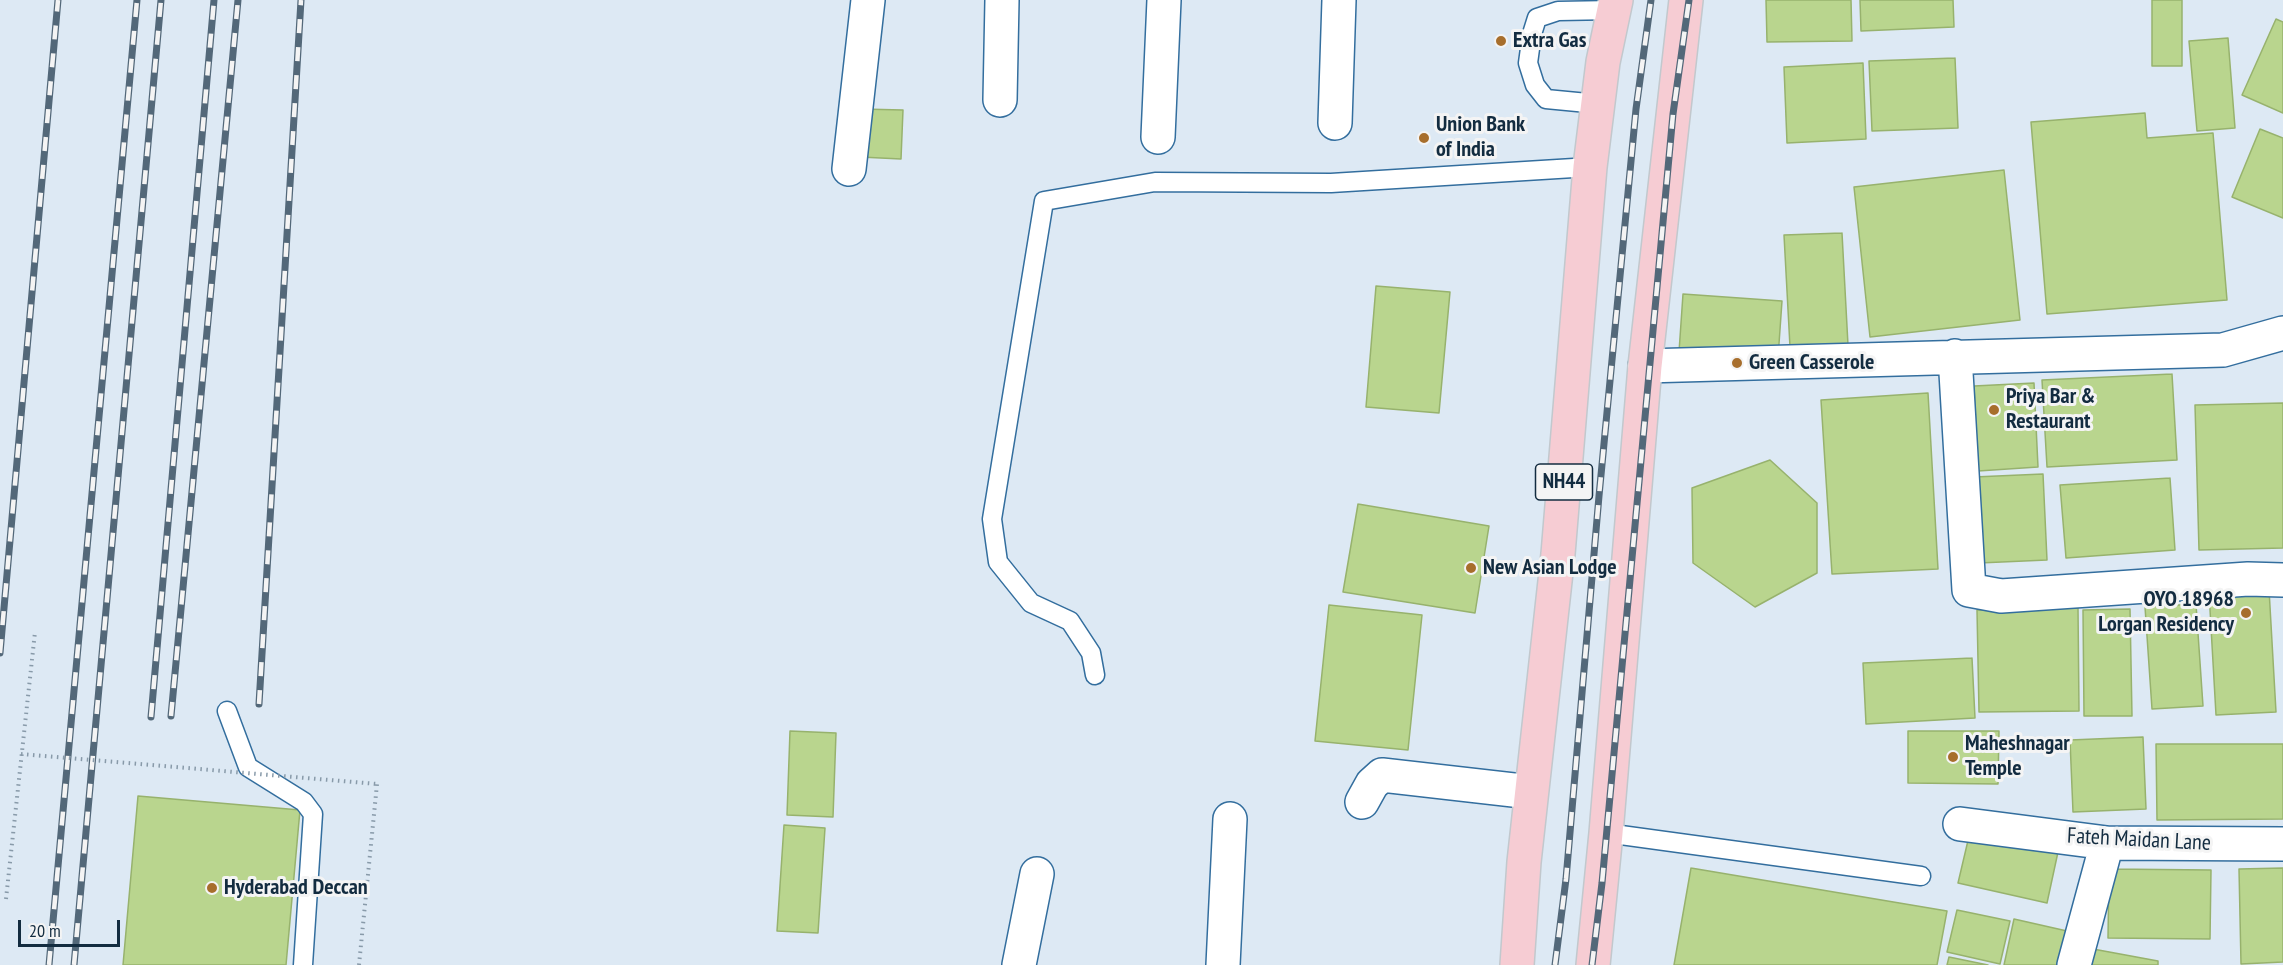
<!DOCTYPE html>
<style>
body{margin:0}
#map{position:relative;width:2283px;height:965px;overflow:hidden;background:#dde9f4;font-family:"PT Sans Narrow",sans-serif}
canvas{display:block}
.scale{position:absolute;left:18px;top:920px;width:102px;height:27px;box-sizing:border-box;border:3px solid #132c40;border-top:0;padding-left:8px;font-size:18px;line-height:21px;white-space:nowrap;color:#132c40;-webkit-text-stroke:4px #f4f4f4;paint-order:stroke}
</style>
<div id="map">
<canvas width="2283" height="965"></canvas>
<div class="scale">20 m</div>
</div>
<script>
const context = document.querySelector('canvas').getContext('2d');
context.lineJoin = 'round';
function fill(path, color) { context.fillStyle = color; context.fill(path, 'evenodd'); }
const shape = rows => new Path2D(rows.map(r => 'M' + r).join(''));
function strokePath(path, color, width, dash) { context.strokeStyle = color; context.lineWidth = width; context.lineCap = dash ? 'butt' : 'round'; context.setLineDash(dash || []); context.stroke(path); }
function drawText(font, color, halo, rows, align = 'center') {
  context.font = font + ' "PT Sans Narrow",sans-serif'; context.lineWidth = 6; context.setLineDash([]); context.textBaseline = 'middle'; context.strokeStyle = halo; context.fillStyle = color; for (const [text, x, y, turn = 0] of rows) {
    context.save(); context.translate(x, y); context.rotate((+turn || 0) * Math.PI / 180); context.textAlign = isNaN(turn) ? turn : align; if (halo) context.strokeText(text, 0, 0); context.fillText(text, 0, 0); context.restore();
  }
}
const building = shape([
 [1766,0,1851,0,1852,41,1767,42,1766,0],
 [1860,0,1953,0,1954,27,1861,31,1860,0],
 [2152,0,2182,0,2182,66,2152,66,2152,0],
 [2276,19,2283,22,2283,113,2242,95,2276,19],
 [2228,38,2235,128,2197,131,2189,41,2228,38],
 [1955,58,1958,128,1872,131,1869,61,1955,58],
 [1863,63,1866,139,1787,143,1784,67,1863,63],
 [861,109,903,110,901,159,860,157,861,109],
 [2145,113,2147,138,2213,133,2227,300,2047,314,2031,122,2145,113],
 [2260,129,2283,138,2283,218,2232,197,2260,129],
 [2004,170,2020,320,1870,337,1854,187,2004,170],
 [1842,233,1848,345,1790,347,1784,235,1842,233],
 [1376,286,1450,292,1439,413,1366,407,1376,286],
 [1683,294,1782,301,1778,358,1679,352,1683,294],
 [2172,374,2177,460,2047,467,2042,380,2172,374],
 [2034,383,2038,467,1978,471,1974,386,2034,383],
 [1928,393,1938,569,1832,574,1821,400,1928,393],
 [2283,403,2283,548,2199,550,2195,405,2283,403],
 [1770,460,1817,503,1817,573,1755,607,1693,563,1692,488,1770,460],
 [2043,474,2047,560,1979,563,1974,477,2043,474],
 [2170,478,2175,550,2066,558,2060,485,2170,478],
 [1358,504,1489,526,1475,613,1343,592,1358,504],
 [2269,589,2276,712,2216,715,2209,592,2269,589],
 [2196,604,2203,706,2152,709,2145,607,2196,604],
 [1329,605,1422,615,1408,750,1315,741,1329,605],
 [2078,608,2079,711,1979,712,1977,610,2078,608],
 [2130,609,2132,716,2084,716,2083,610,2130,609],
 [1972,658,1975,718,1866,724,1863,663,1972,658],
 [790,731,836,733,833,817,787,815,790,731],
 [1908,731,1999,731,1998,784,1908,783,1908,731],
 [2143,737,2146,809,2073,812,2070,740,2143,737],
 [2156,744,2283,744,2283,819,2157,820,2156,744],
 [138,796,300,810,286,965,123,965,138,796],
 [784,825,825,828,818,933,777,931,784,825],
 [1970,832,2058,852,2047,903,1958,883,1970,832],
 [1691,868,1947,911,1937,965,1674,965,1691,868],
 [2283,868,2283,962,2241,964,2239,869,2283,868],
 [2109,869,2211,870,2210,939,2108,938,2109,869],
 [1957,910,2010,921,2000,964,1947,952,1957,910],
 [2014,919,2067,931,2059,965,2004,965,2014,919],
 [2093,949,2158,961,2158,965,2090,965,2093,949],
 [1949,957,1988,965,1947,965,1949,957]
]);
const path = shape([
 [6,899,35,632],
 [359,965,377,784]
]);
const service = shape([
 [1598,104,1546,99,1535,85,1528,63,1532,34,1537,18,1558,11,1614,10],
 [1095,675,1091,653,1070,621,1031,603,998,562,992,519,1044,201,1155,182,1331,183,1590,167],
 [227,711,248,767,304,802,313,814,303,965],
 [1606,833,1921,876]
]);
const minor = shape([
 [1000,100,1002,0],
 [1335,123,1339,0],
 [1158,137,1164,0],
 [849,169,868,0],
 [1955,356,1969,590,2001,596,2248,579,2283,580],
 [1645,366,2223,350,2283,333],
 [1362,802,1372,784,1382,775,1531,792],
 [1960,824,2107,843,2283,844],
 [1019,965,1037,874],
 [1223,965,1230,819],
 [2074,965,2107,843]
]);
const trunk = shape([
 [1517,965,1524,862,1558,554,1590,167,1603,62,1616,0],
 [1593,965,1606,833,1645,366,1686,0]
]);
const rail = shape([
 [0,653,58,0],
 [259,704,301,0],
 [171,716,238,0],
 [151,717,214,0],
 [49,965,137,0],
 [74,965,161,0],
 [1555,965,1566,879,1599,496,1636,109,1651,0],
 [1592,965,1602,883,1673,114,1689,0]
]);
const pathBridge = shape([
 [21,754,377,784]
]);
const markers = [
 [1501,41,6,"#a76e2c"],
 [1424,138,6,"#a76e2c"],
 [1737,363,6,"#a76e2c"],
 [1994,410,6,"#a76e2c"],
 [1471,568,6,"#a76e2c"],
 [2246,613,6,"#a76e2c"],
 [1953,757,6,"#a76e2c"],
 [212,888,6,"#a76e2c"]
];
const shields = [
 [1564,482,57]
];
const shieldNames = [
 ["NH44",1564,482]
];
const poiNames = [
 ["Extra Gas",1513,41],
 ["Union Bank",1436,125],
 ["of India",1436,150],
 ["Green Casserole",1749,363],
 ["Priya Bar &",2006,397],
 ["Restaurant",2006,422],
 ["New Asian Lodge",1483,568],
 ["OYO 18968",2234,600,"right"],
 ["Lorgan Residency",2234,625,"right"],
 ["Maheshnagar",1965,744],
 ["Temple",1965,769],
 ["Hyderabad Deccan",224,888]
];
const streetNames = [
 ["Fateh Maidan Lane",2139,840,3]
];
fill(building, '#b9d58e');
strokePath(building, '#97b26d', 1.5);
strokePath(service, '#336e9e', 21);
strokePath(minor, '#336e9e', 36);
strokePath(trunk, '#c2c8cd', 36);
strokePath(path, '#889aa9', 4, [1.5, 4.5]);
strokePath(service, '#fff', 18);
strokePath(minor, '#fff', 33);
strokePath(trunk, '#f6ccd3', 33);
strokePath(rail, '#536879', 7);
strokePath(rail, '#f4f4f4', 4.5, [14]);
strokePath(pathBridge, '#889aa9', 4, [1.5, 4.5]);
for (const [x, y, r, color] of markers) { const dot = new Path2D(); dot.arc(x, y, r, 0, 2 * Math.PI); context.fillStyle = color; context.fill(dot); strokePath(dot, '#f4f4f4', 2); }
for (const [x, y, w] of shields) { const box = new Path2D(); box.roundRect(x - w / 2, y - 18, w, 36, 4.5); context.fillStyle = '#f4f4f4'; context.fill(box); strokePath(box, '#132c40', 1.5); }
drawText('bold 21px', '#132c40', null, shieldNames);
drawText('bold 22px', '#132c40', '#f4f4f4', poiNames, 'left');
drawText('22px', '#132c40', '#f4f4f4', streetNames);
</script>
